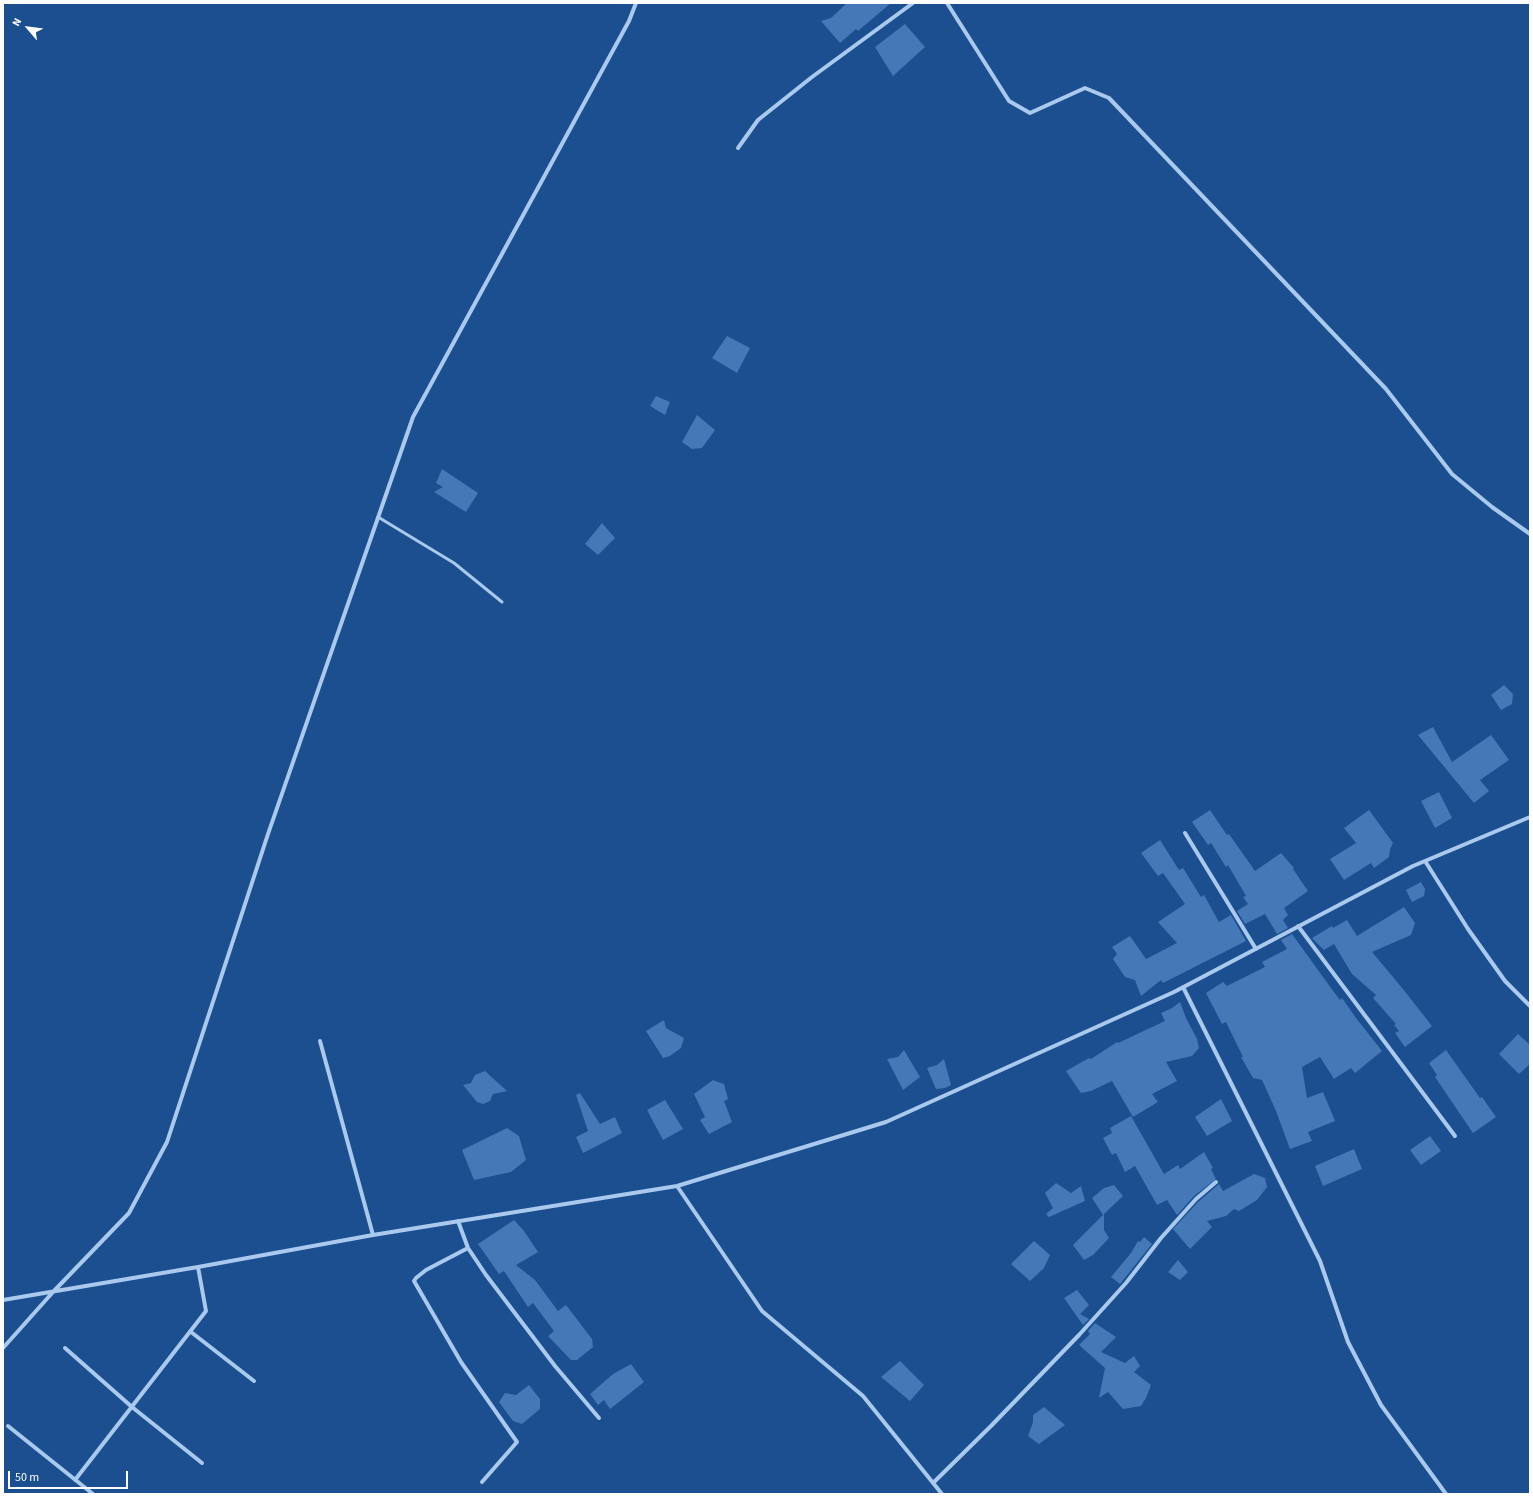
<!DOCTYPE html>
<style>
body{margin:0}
#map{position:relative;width:1533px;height:1497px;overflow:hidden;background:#1b4f8f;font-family:"Source Sans 3",sans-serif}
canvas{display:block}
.frame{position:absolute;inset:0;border:4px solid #fff;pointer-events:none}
.north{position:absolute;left:8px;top:8px;width:40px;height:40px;-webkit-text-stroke:3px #1b4f8f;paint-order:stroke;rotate:298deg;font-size:11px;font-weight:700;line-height:16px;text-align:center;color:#fff}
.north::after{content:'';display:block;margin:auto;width:14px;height:18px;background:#fff;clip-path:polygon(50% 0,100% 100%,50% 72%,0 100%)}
.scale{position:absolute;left:8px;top:1471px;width:120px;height:18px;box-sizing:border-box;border:2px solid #fff;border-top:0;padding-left:5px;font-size:12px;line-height:14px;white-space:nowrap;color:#fff;-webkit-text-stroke:3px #1b4f8f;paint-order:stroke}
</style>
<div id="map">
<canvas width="1533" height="1497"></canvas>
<div class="frame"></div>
<div class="north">N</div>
<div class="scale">50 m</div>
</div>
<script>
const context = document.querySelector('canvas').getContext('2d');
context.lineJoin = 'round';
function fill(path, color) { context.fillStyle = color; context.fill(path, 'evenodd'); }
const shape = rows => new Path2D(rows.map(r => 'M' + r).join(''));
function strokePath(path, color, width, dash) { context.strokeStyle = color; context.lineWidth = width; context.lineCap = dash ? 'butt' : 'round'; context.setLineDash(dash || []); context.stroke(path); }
const building = shape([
 [847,3,891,3,858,31,856,29,840,43,821,21,831,18],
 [905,24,925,47,893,76,875,47],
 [727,336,750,348,737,373,712,358],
 [656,396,670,402,665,415,650,406],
 [697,415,715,430,702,448,692,449,682,442],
 [442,469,478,493,466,512,434,492,443,487,436,483],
 [602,523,615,538,598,555,585,544],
 [1504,685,1513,694,1512,704,1501,710,1491,695],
 [1433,727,1452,762,1491,735,1509,760,1480,780,1489,791,1474,803,1418,735],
 [1439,792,1452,818,1435,828,1421,801],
 [1210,810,1227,835,1229,834,1255,871,1281,853,1294,868,1293,869,1308,891,1284,908,1288,915,1283,920,1288,928,1277,934,1265,914,1245,924,1237,911,1248,904,1243,897,1246,896,1228,865,1226,867,1211,843,1208,845,1192,822],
 [1369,810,1393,843,1390,849,1389,857,1374,868,1371,863,1344,880,1330,859,1356,843,1344,828],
 [1160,840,1179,870,1183,868,1201,897,1204,895,1219,922,1231,915,1246,941,1163,983,1161,980,1141,996,1135,980,1125,977,1113,959,1117,954,1112,947,1130,936,1146,959,1177,943,1158,922,1185,904,1163,873,1158,876,1141,853],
 [1421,882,1425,889,1424,896,1412,902,1406,890],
 [1404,907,1415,923,1411,935,1372,952,1403,989,1432,1026,1405,1047,1395,1033,1399,1031,1394,1025,1396,1024,1373,998,1376,995,1352,974,1334,944,1324,950,1312,938,1332,926,1333,928,1347,920,1357,936],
 [1292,934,1331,988,1340,1000,1342,998,1356,1018,1382,1051,1355,1073,1351,1068,1334,1079,1320,1057,1302,1067,1307,1098,1323,1092,1335,1121,1308,1132,1312,1141,1290,1149,1276,1111,1262,1080,1253,1078,1241,1057,1243,1057,1226,1022,1222,1024,1206,993,1223,982,1227,986,1265,967,1262,962,1287,949,1281,940],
 [1180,1002,1186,1018,1197,1039,1199,1048,1192,1056,1166,1062,1177,1081,1152,1094,1158,1102,1133,1117,1112,1081,1091,1091,1081,1093,1066,1071,1089,1058,1091,1059,1117,1042,1118,1043,1165,1021,1161,1013,1172,1008],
 [664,1020,666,1028,684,1038,681,1048,670,1056,663,1058,646,1031],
 [1518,1034,1530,1045,1530,1064,1519,1074,1499,1054],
 [904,1050,920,1077,903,1090,887,1059,898,1057],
 [1446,1050,1480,1098,1482,1097,1496,1117,1473,1133,1435,1077,1437,1075,1429,1063],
 [944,1059,951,1085,945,1088,936,1089,927,1068,937,1065],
 [485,1071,507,1091,493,1094,490,1101,483,1104,477,1102,463,1085,471,1083,475,1075],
 [713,1080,724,1084,728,1099,724,1101,732,1122,709,1134,700,1120,705,1117,694,1094],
 [580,1093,600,1124,615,1117,622,1133,583,1153,576,1137,588,1131,576,1095],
 [1221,1099,1232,1121,1207,1136,1195,1117],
 [665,1100,683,1129,663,1140,647,1110],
 [1131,1116,1164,1174,1178,1165,1180,1169,1204,1152,1213,1168,1211,1169,1216,1179,1194,1196,1177,1215,1167,1200,1157,1205,1135,1166,1125,1172,1116,1153,1112,1155,1103,1138,1112,1133,1110,1128],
 [507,1128,519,1136,526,1160,511,1172,474,1180,462,1150],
 [1430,1136,1441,1151,1421,1165,1410,1150],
 [1354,1149,1362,1169,1323,1186,1315,1166],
 [1254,1174,1265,1178,1267,1187,1257,1200,1239,1211,1234,1209,1226,1216,1207,1221,1212,1227,1190,1249,1173,1229,1198,1202,1219,1184,1223,1191],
 [1056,1183,1071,1193,1081,1186,1085,1201,1049,1217,1046,1214,1053,1208,1045,1193],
 [1114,1185,1123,1196,1103,1215,1092,1198,1104,1188],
 [1104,1214,1104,1230,1109,1238,1093,1255,1084,1260,1073,1245],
 [514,1220,524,1231,538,1252,516,1265,535,1280,558,1311,566,1305,592,1339,593,1347,577,1360,571,1360,548,1336,554,1331,533,1303,528,1307,504,1271,499,1274,478,1244],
 [1144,1237,1152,1244,1120,1284,1111,1277,1131,1253,1138,1241,1140,1242],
 [1034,1241,1050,1255,1044,1268,1030,1281,1011,1264],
 [1178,1260,1188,1272,1180,1280,1168,1272],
 [1077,1290,1089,1305,1080,1314,1089,1319,1083,1325,1064,1298],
 [1095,1323,1116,1337,1101,1352,1125,1363,1134,1356,1140,1366,1134,1372,1151,1385,1146,1398,1141,1406,1123,1409,1108,1392,1099,1398,1105,1368,1079,1345,1090,1334,1088,1331],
 [900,1361,924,1385,910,1401,881,1377],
 [631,1364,644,1382,610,1409,604,1400,598,1405,590,1394,613,1374],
 [529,1385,540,1399,540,1409,522,1424,513,1421,499,1402,505,1393,516,1395],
 [1044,1407,1065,1425,1039,1444,1028,1436,1033,1422,1033,1415]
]);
const service = shape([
 [378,517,454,563,502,602]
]);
const minor = shape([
 [947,3,1009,101,1030,113,1085,88,1109,98,1386,389,1452,474,1492,507,1530,534],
 [738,148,758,120,812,77,913,3],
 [1185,833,1256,949],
 [1425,861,1468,929,1505,981,1530,1006],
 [1298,926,1455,1136],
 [1183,987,1320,1261,1348,1342,1381,1405,1446,1494],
 [320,1041,373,1235],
 [677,1186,762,1311,863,1396,942,1494],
 [458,1221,468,1248,486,1275,555,1366,599,1418],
 [468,1248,426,1270,416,1278,414,1281,461,1362,517,1442,482,1482],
 [3,1300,198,1267,373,1235,677,1186,886,1122,1174,992,1413,866,1530,817],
 [191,1332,254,1381],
 [3,1348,53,1292,129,1213,167,1142,268,834,413,417,629,21,636,3],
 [65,1348,132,1407,202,1463],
 [8,1426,93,1494],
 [75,1480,206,1311,198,1267],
 [933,1483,991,1426,1079,1335,1126,1283,1161,1238,1196,1199,1216,1182]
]);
fill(building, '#4478b7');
strokePath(service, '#a9c9ee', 3);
strokePath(minor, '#a9c9ee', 4);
</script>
